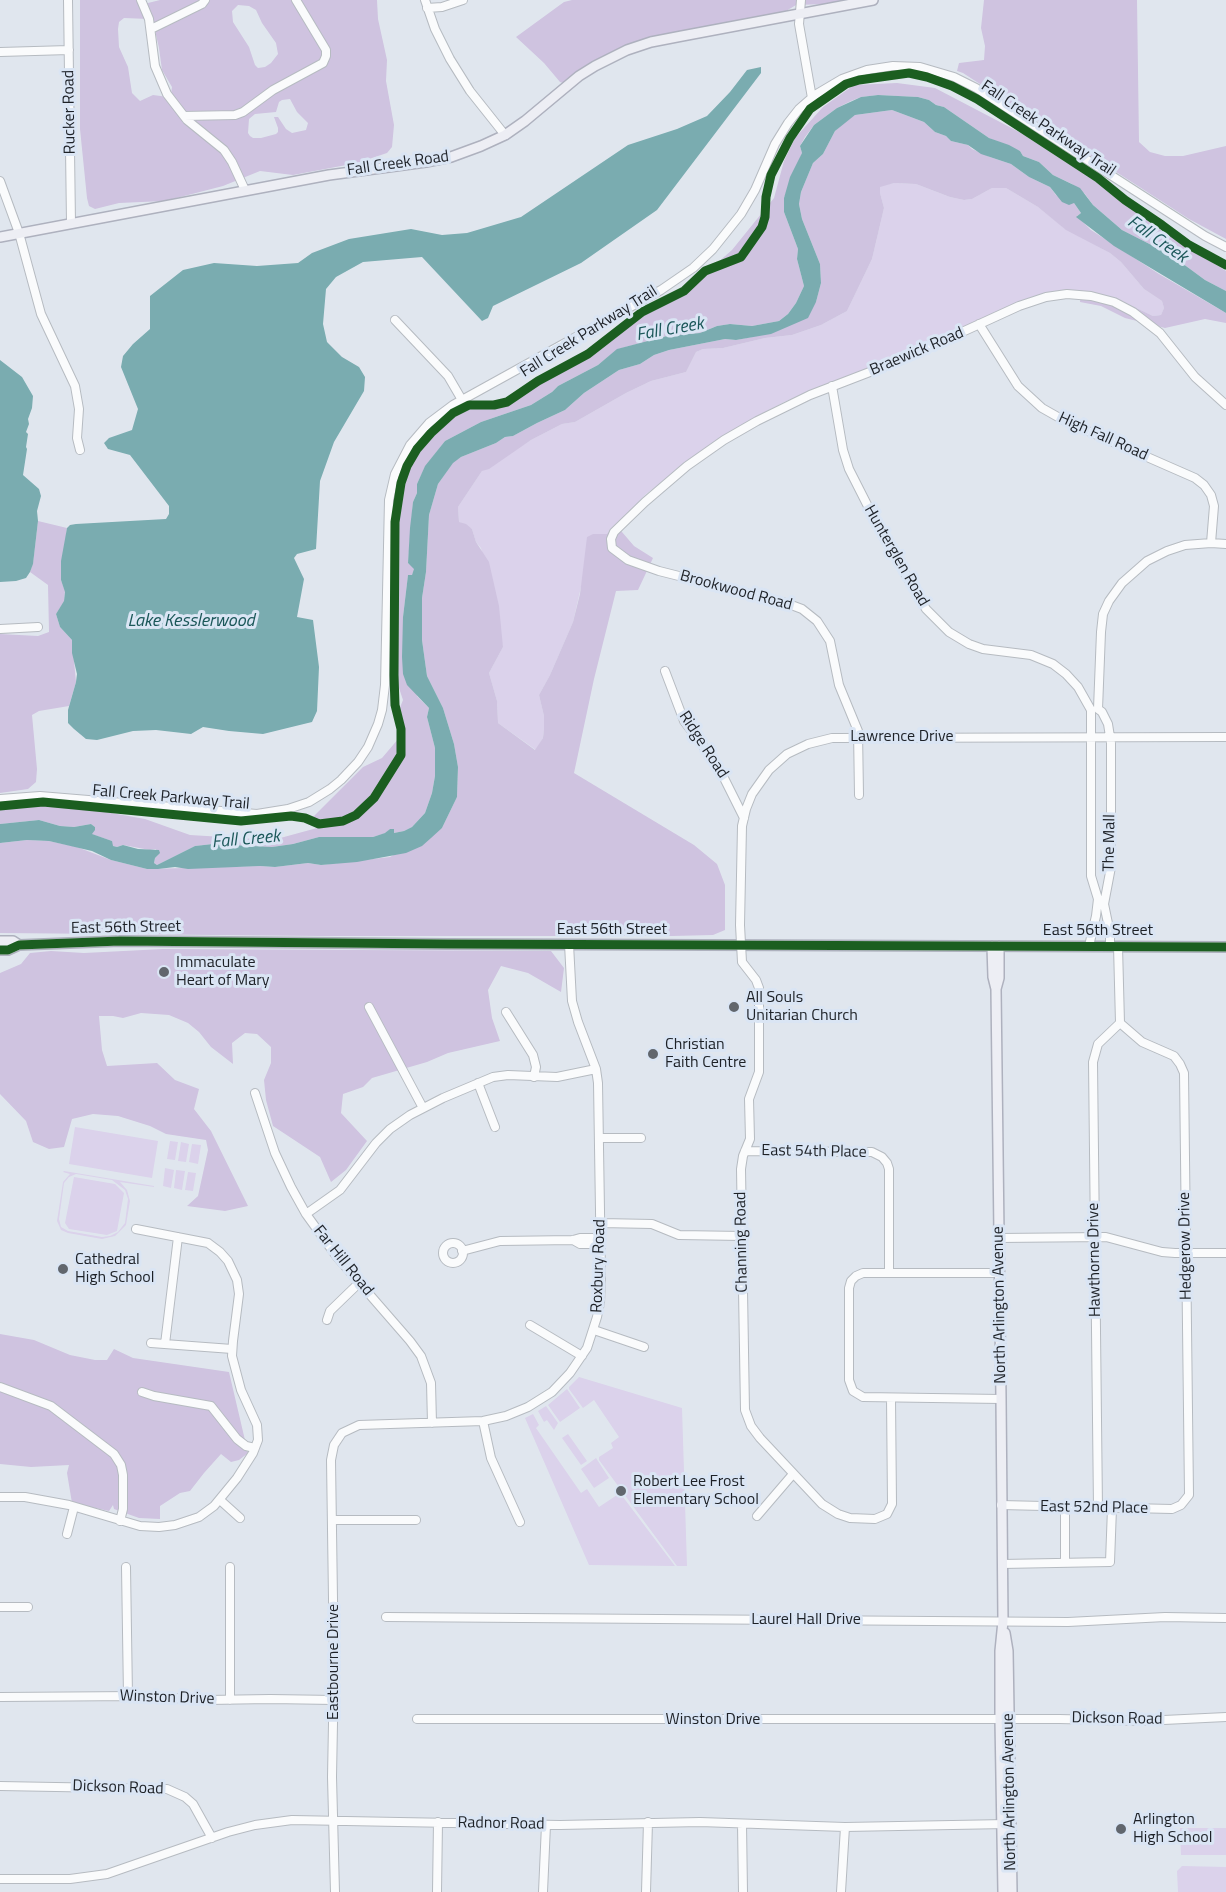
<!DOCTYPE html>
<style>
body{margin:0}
canvas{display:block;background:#e0e6ee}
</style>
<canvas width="1226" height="1892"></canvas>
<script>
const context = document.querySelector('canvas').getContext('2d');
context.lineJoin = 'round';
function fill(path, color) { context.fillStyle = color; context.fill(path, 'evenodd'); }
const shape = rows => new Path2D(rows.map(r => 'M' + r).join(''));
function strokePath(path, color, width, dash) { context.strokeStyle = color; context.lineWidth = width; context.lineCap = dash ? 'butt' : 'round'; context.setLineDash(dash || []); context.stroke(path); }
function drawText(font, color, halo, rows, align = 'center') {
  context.font = font + ' "Titillium Web",sans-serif'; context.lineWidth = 6; context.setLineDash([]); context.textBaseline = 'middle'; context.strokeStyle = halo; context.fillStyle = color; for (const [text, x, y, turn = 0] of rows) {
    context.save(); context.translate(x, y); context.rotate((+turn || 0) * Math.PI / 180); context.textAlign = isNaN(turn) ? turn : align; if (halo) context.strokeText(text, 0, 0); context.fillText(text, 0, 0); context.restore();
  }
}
const green = shape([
 [894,183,916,184,950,197,964,200,972,199,992,188,1006,188,1038,207,1066,229,1110,253,1121,262,1144,289,1162,301,1164,308,1161,315,1153,316,1126,303,1061,292,888,362,784,402,727,433,646,494,607,535,593,534,573,622,550,675,539,695,544,716,544,730,543,738,536,750,498,723,497,701,489,673,503,647,481,548,476,542,472,529,459,522,458,507,482,471,531,440,562,424,575,422,626,393,651,381,686,372,696,352,703,349,723,348,765,338,792,335,821,325,847,311,872,259,884,208,880,193,880,186],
 [75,1127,158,1141,152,1178,69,1164],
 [170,1141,178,1142,175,1160,167,1159],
 [181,1142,189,1144,186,1162,178,1161],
 [192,1144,201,1145,198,1164,189,1162],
 [165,1168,174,1170,171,1188,163,1186],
 [176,1170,185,1171,182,1190,174,1188],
 [64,1171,154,1186,154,1187,120,1182,127,1190,130,1201,126,1225,115,1236,102,1239,68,1233,61,1230,57,1221,63,1182,70,1174,63,1172],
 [76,1174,112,1180,125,1190,128,1199,125,1223,118,1232,110,1236,102,1237,68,1231,61,1227,59,1219,64,1183,69,1177],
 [188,1172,196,1173,193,1191,185,1190],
 [74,1177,115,1184,124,1193,117,1231,107,1235,69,1229,65,1223],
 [579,1377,682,1408,687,1566,677,1566,599,1460,599,1457,613,1448,611,1443,619,1437,594,1400,583,1408,569,1389,569,1387],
 [567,1389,580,1408,560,1422,548,1405],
 [546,1406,558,1423,554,1430,547,1420,544,1422,538,1411],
 [533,1414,539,1425,536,1428,581,1493,587,1489,599,1507,620,1493,675,1566,589,1565,525,1418],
 [568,1434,587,1461,581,1465,562,1438],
 [596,1458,609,1478,594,1488,581,1469],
 [1180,1828,1226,1828,1226,1855,1181,1855],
 [1182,1866,1226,1867,1226,1892,1178,1892,1177,1871]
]);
const forest = shape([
 [80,0,136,0,141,3,148,3,160,0,377,0,378,19,387,60,386,81,394,125,392,147,387,153,357,163,293,175,260,171,223,186,192,194,164,201,119,203,95,209,89,206,87,198,80,129],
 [238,5,249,6,256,10,262,23,276,43,278,54,271,63,265,67,258,68,255,65,249,47,233,22,232,11],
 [124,18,148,19,154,26,159,48,162,70,172,87,171,94,168,97,153,95,140,101,132,93,128,67,119,47,118,29,119,22],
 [290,99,297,112,308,123,306,130,292,133,286,129,278,117,274,117,278,128,278,132,276,134,261,138,253,138,250,136,248,133,249,119,255,114,276,112,279,102,282,100],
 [572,0,852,0,827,4,796,5,786,11,642,41,584,68,563,83,560,82,544,63,516,37,564,2],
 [984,0,1137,0,1139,142,1150,152,1165,156,1183,156,1226,146,1226,239,1189,219,963,73,957,71,959,63,984,60,985,46,981,28],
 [897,83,935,88,1021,133,1101,185,1159,229,1226,271,1226,291,1205,280,1171,255,1122,230,1093,205,1085,194,1072,184,1053,175,1039,162,1023,156,1020,151,989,138,944,107,936,105,929,100,918,97,878,95,861,97,851,101,837,108,814,125,805,137,800,146,802,153,784,198,784,212,798,249,797,259,804,286,796,303,788,314,779,321,752,326,730,324,717,326,700,333,667,336,618,349,598,365,558,386,552,392,531,405,481,422,445,441,425,467,417,484,417,493,413,502,408,563,415,569,412,575,408,575,403,617,404,633,417,696,429,708,427,717,435,748,435,776,432,793,425,813,412,827,404,831,394,833,390,829,386,833,373,837,319,837,293,844,272,847,213,844,195,846,157,865,154,863,155,858,158,855,156,849,150,850,123,845,117,847,112,846,112,841,91,834,95,827,91,824,74,827,60,826,39,820,0,824,0,810,52,805,78,807,145,819,190,835,273,840,317,828,313,817,363,767,382,758,399,738,399,710,403,700,397,682,390,681,393,532,394,501,399,479,408,458,439,420,467,404,493,407,526,385,605,343,634,320,657,309,679,296,732,250,774,198,784,161,795,138,823,107,854,85],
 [892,110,924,122,935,132,946,136,951,141,968,145,972,149,990,157,1011,164,1029,177,1050,187,1056,195,1074,203,1081,213,1077,216,1091,230,1159,274,1226,313,1226,323,1205,319,1165,328,1125,318,1101,306,1080,302,1081,292,1090,292,1126,303,1153,316,1161,315,1164,308,1162,301,1144,289,1121,262,1110,253,1066,230,1038,207,1006,188,992,188,972,199,964,200,950,197,916,184,894,183,880,187,880,193,884,208,872,259,847,311,821,325,792,335,765,338,723,348,703,349,696,352,686,372,651,381,626,393,575,422,562,424,531,440,489,469,482,471,458,507,459,522,466,524,472,529,476,542,489,562,499,606,503,647,489,673,497,701,498,723,535,750,543,738,544,730,544,716,539,695,550,675,573,622,580,594,587,537,593,534,607,534,616,525,634,546,653,558,638,590,616,591,594,679,574,773,694,845,717,864,725,885,725,930,713,935,672,936,321,936,0,933,0,843,27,840,49,841,77,847,111,860,147,869,260,866,275,867,308,863,321,865,390,857,442,828,457,797,458,767,454,744,443,708,427,676,422,640,422,598,426,572,429,515,438,484,453,462,461,457,496,443,505,437,513,436,537,423,565,410,584,393,619,370,640,364,654,355,669,350,725,339,736,340,752,337,816,302,821,283,820,264,802,219,799,204,801,192,813,163,823,154,835,131,844,122,855,115],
 [38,521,67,528,61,580,65,591,64,602,56,614,60,627,72,640,76,682,69,706,39,711,32,715,37,769,36,782,28,789,0,793,0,634,38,636,49,632,48,585,30,572,33,563],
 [163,949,551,951,564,968,561,992,528,973,501,966,488,990,492,1018,500,1041,448,1053,427,1062,372,1078,363,1087,343,1094,341,1113,367,1141,346,1170,331,1182,320,1157,273,1126,266,1100,264,1080,271,1063,271,1047,257,1034,245,1033,232,1043,233,1064,211,1047,199,1032,188,1023,169,1015,141,1013,123,1018,113,1016,99,1016,102,1050,107,1066,157,1063,175,1080,199,1089,194,1109,211,1131,248,1206,225,1211,187,1206,198,1196,208,1150,206,1140,166,1134,150,1126,118,1116,93,1114,72,1119,64,1147,49,1149,33,1142,26,1121,0,1094,0,973,21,964,30,953,51,951,84,953],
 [0,1334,34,1340,70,1355,95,1360,107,1360,114,1349,133,1358,229,1372,248,1453,239,1460,231,1462,221,1454,204,1473,190,1491,180,1493,160,1506,160,1519,139,1518,114,1509,113,1505,109,1511,72,1503,67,1473,69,1465,31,1467,0,1464]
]);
const water = shape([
 [761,67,761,73,657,210,581,263,493,306,488,318,482,321,422,257,363,262,336,277,326,289,323,324,327,342,342,357,359,367,365,377,364,391,334,442,320,481,316,549,297,554,294,558,304,579,297,617,313,620,319,667,317,711,312,722,263,734,229,731,203,727,191,734,156,730,133,731,97,740,86,739,74,729,68,723,68,710,76,682,77,674,72,653,72,640,60,627,56,614,64,601,65,592,61,580,61,561,67,528,70,525,76,524,166,519,169,514,169,506,130,455,108,449,104,443,109,438,132,430,138,409,121,367,123,356,133,344,150,329,150,296,183,270,214,263,257,266,298,263,312,253,349,239,411,229,442,235,467,233,521,217,628,145,677,129,707,116,730,92,747,70],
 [878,95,918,97,929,100,936,105,944,107,989,138,1009,145,1020,151,1023,156,1039,162,1053,175,1080,188,1093,205,1122,230,1171,255,1205,280,1226,291,1226,313,1114,246,1076,217,1081,213,1074,203,1069,205,1062,202,1050,187,1029,177,1011,164,981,154,968,145,951,141,946,136,935,132,924,122,892,110,855,115,835,131,823,154,813,163,801,192,799,204,802,219,820,264,821,283,816,302,808,318,771,334,736,340,725,339,669,350,654,355,640,364,619,370,584,393,565,410,537,423,513,436,505,437,496,443,461,457,453,463,438,484,429,515,426,572,422,598,422,640,427,676,443,708,454,744,458,767,457,797,442,828,431,838,422,846,406,853,357,862,321,865,308,863,275,867,260,866,188,869,175,867,158,869,147,869,111,860,92,851,49,841,27,840,0,843,0,824,39,820,60,826,74,827,91,824,95,827,95,830,92,834,112,841,113,846,117,847,123,845,138,849,159,850,160,853,155,858,154,863,157,865,195,846,213,844,272,847,293,844,319,837,373,837,385,833,390,829,394,829,394,833,404,831,412,827,425,813,432,793,435,776,435,748,427,717,429,708,407,685,403,674,402,657,403,617,408,575,412,575,414,569,408,563,410,528,413,502,417,493,417,484,425,466,445,441,481,422,531,405,552,392,558,386,598,365,617,349,667,336,700,333,717,326,730,324,752,326,779,321,788,314,796,303,804,286,797,259,798,249,784,212,784,198,790,177,802,153,800,146,814,125,837,108,861,97],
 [0,360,22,377,33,396,32,408,28,419,29,424,26,432,28,434,26,447,27,449,23,475,39,489,41,496,37,511,38,521,33,564,30,572,26,578,16,581,0,582]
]);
const minor = shape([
 [68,0,71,223],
 [141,0,149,19,155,66,167,94,187,120,224,150,232,162,245,190],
 [425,0,435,29,450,59,470,91,505,135],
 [801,0,799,24,812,98],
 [427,8,442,7,463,0],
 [151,29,202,4,205,0],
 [0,52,69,50],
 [184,116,235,115,243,112,273,90,323,63,326,56,326,50,296,0],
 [0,181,19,233,41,314,75,386,79,409,77,438,80,450],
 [395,320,448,376,462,400],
 [979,324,1018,386,1042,408,1065,421,1195,478,1204,485,1211,495,1214,506,1211,543],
 [832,386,843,450,849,469,883,536,926,609,949,632,969,644,983,649,1031,655,1053,664,1066,674,1078,687,1091,710,1091,876,1098,899,1096,916,1089,946],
 [0,629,38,627],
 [665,671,684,721,718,766,744,818],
 [859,795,858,731,839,685,830,641,817,621,802,609,786,603,659,571,628,560,612,548,611,539,614,532,645,502,687,466,724,440,757,421,810,395,901,360,1019,306,1046,297,1067,294,1091,296,1114,302,1133,312,1160,333,1195,377,1226,405],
 [0,799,40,796,257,814,288,809,309,802,330,789,341,780,358,762,368,747,378,724,382,710,385,685,389,500,395,474,410,445,429,423,453,405,661,290,693,268,713,249,741,214,755,190,775,144,788,123,799,109,815,95,842,79,867,70,893,66,920,67,954,77,976,88,1205,236,1226,247],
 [1110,946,1110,933,1104,904,1111,867,1111,743,1108,724,1102,712,1098,709,1101,632,1103,614,1109,601,1122,583,1147,561,1167,551,1185,545,1211,543,1226,544],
 [1118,946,1120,1023],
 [369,1007,423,1108],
 [506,1012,533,1055,536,1067,534,1077],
 [478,1083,495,1127],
 [255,1093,275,1153,291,1187,306,1214,337,1257,410,1341,421,1356,431,1383,432,1423],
 [599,1138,641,1138],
 [745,1151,872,1152,882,1157,887,1163,889,1169,889,1273],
 [306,1214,340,1190,376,1143,390,1129,410,1115,443,1098,493,1077,508,1075,557,1077,596,1069],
 [601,1223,652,1224,679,1235,742,1236],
 [999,1238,1106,1237,1162,1252,1175,1253,1226,1253],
 [573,1240,580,1244,601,1244],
 '443 1253a10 10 0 1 1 20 0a10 10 0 1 1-20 0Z',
 [462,1251,500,1241,573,1240,580,1238,601,1238],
 [999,1273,863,1273,856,1276,851,1281,849,1288,849,1380,853,1391,863,1397,1001,1399],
 [327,1320,330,1311,359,1283],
 [530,1325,582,1356],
 [594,1330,644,1347],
 [151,1343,232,1349],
 [165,1344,178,1237],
 [0,1387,51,1406,114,1454,121,1465,123,1475,123,1509,120,1521],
 [142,1392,154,1396,211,1406,237,1439,246,1446,255,1448],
 [891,1398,892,1504,887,1514,875,1519,850,1518,838,1514,822,1504,760,1438,751,1426,745,1410,741,1169,743,1156,750,1139,749,1099,759,1072,759,988,756,980,742,962,740,925,742,826,746,809,752,794,769,770,787,754,808,744,832,738,1226,737],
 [483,1421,491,1458,520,1522],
 [0,1497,25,1497,69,1505,140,1526,159,1527,175,1525,199,1517,214,1506,237,1478,253,1453,258,1440,257,1425,241,1390,232,1356,233,1341,239,1294,237,1280,228,1261,220,1252,208,1243,136,1229],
 [220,1500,240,1518],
 [1001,1505,1172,1509,1181,1505,1189,1495,1184,1073,1180,1064,1174,1056,1142,1042,1120,1023],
 [1098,1508,1093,1062,1098,1044,1120,1023],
 [757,1516,793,1474],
 [332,1520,416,1520],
 [67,1534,74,1507],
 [1065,1562,1065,1507],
 [1002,1564,1110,1562,1112,1508],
 [126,1567,128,1696],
 [230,1567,230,1700],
 [0,1607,28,1607],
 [386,1617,1068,1622,1165,1617,1226,1618],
 [0,1697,136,1696,208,1700,270,1699,335,1700],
 [417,1719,1059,1719,1143,1721,1226,1717],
 [0,1786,167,1789,185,1797,193,1804,212,1838],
 [742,1824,743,1892],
 [0,1879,70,1879,107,1874,228,1832,255,1825,292,1820,560,1825,700,1822,845,1827,1006,1824],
 [335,1892,332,1777,334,1669,331,1460,334,1445,342,1433,359,1425,483,1421,506,1416,528,1407,552,1392,570,1373,587,1348,597,1317,600,1303,601,1275,598,1083,596,1069,578,1022,572,1001,569,944],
 [437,1892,438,1822],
 [543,1892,546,1825],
 [646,1892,648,1822],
 [841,1892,845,1827]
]);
const major = shape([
 [0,237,329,175,426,162,451,157,481,146,505,135,525,121,579,76,595,66,627,50,651,42,682,36,873,0],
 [0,941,13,941,19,945],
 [992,946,993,977,996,989,1001,1399,1003,1621,1000,1651,1000,1720,1003,1892],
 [0,950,8,950,19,945,120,941,447,944,1226,947],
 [996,989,999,978,999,946],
 [1005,1633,1008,1651,1012,1892]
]);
const cycleway = shape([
 [0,806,43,802,241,821,291,816,305,818,319,824,343,821,356,815,374,798,401,755,401,729,395,705,394,675,395,522,401,483,407,466,417,449,431,433,453,413,469,405,494,405,507,402,538,381,588,354,642,312,684,291,705,271,741,257,762,227,765,217,766,197,771,175,790,138,810,109,846,84,859,80,909,73,927,77,952,86,977,99,1098,178,1125,200,1162,225,1189,245,1226,265],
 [0,950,8,950,19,945,120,941,447,944,1226,947]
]);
const markers = [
 [164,972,6,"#61666d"],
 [734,1007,6,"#61666d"],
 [653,1054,6,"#61666d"],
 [63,1269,6,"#61666d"],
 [621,1491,6,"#61666d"],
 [1121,1829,6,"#61666d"]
];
const streetNames = [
 ["Rucker Road",70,112,-91],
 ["Fall Creek Parkway Trail",1048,129,34],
 ["Fall Creek Road",398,164,-8],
 ["Fall Creek Parkway Trail",589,332,-32],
 ["Braewick Road",917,352,-23],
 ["High Fall Road",1103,437,24],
 ["Hunterglen Road",896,556,60],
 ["Brookwood Road",736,591,15],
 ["Lawrence Drive",902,737],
 ["Ridge Road",703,745,57],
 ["Fall Creek Parkway Trail",171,798,5],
 ["The Mall",1110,843,-89],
 ["East 56th Street",126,928,-1],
 ["East 56th Street",612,930],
 ["East 56th Street",1098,931],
 ["East 54th Place",814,1152,1],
 ["Channing Road",742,1242,-91],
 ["Hedgerow Drive",1186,1246,-91],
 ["Hawthorne Drive",1095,1260,-91],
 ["Far Hill Road",343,1261,51],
 ["Roxbury Road",599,1266,-88],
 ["North Arlington Avenue",1000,1305,-91],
 ["East 52nd Place",1094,1508,1],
 ["Laurel Hall Drive",806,1620],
 ["Eastbourne Drive",334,1662,-90],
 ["Winston Drive",167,1698,2],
 ["Dickson Road",1117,1719,1],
 ["Winston Drive",713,1720],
 ["Dickson Road",118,1788,2],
 ["North Arlington Avenue",1010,1792,-91],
 ["Radnor Road",501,1824,1]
];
const poiNames = [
 ["Immaculate",176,963],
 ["Heart of Mary",176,981],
 ["All Souls",746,998],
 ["Unitarian Church",746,1016],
 ["Christian",665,1045],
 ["Faith Centre",665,1063],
 ["Cathedral",75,1260],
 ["High School",75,1278],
 ["Robert Lee Frost",633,1482],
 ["Elementary School",633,1500],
 ["Arlington",1133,1820],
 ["High School",1133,1838]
];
const waterNames = [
 ["Fall Creek",1157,240,35],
 ["Fall Creek",670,330,-10],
 ["Lake Kesslerwood",191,622],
 ["Fall Creek",246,840,-5]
];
fill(green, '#dbd2eb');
fill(forest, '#cfc3e0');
fill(water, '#7aacb0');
strokePath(minor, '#b6bbc1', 10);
strokePath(major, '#aeb1be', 12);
strokePath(minor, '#fafbfc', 8);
strokePath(major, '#edeef4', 9);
strokePath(cycleway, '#1b5e20', 9);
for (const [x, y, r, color] of markers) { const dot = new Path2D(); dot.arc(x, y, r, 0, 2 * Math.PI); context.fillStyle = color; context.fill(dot); strokePath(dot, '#dae5f4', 2); }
drawText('16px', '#1d2127', '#dae5f4', streetNames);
drawText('16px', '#1d2127', '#dae5f4', poiNames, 'left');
drawText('italic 18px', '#1b5759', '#dae5f4', waterNames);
</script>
